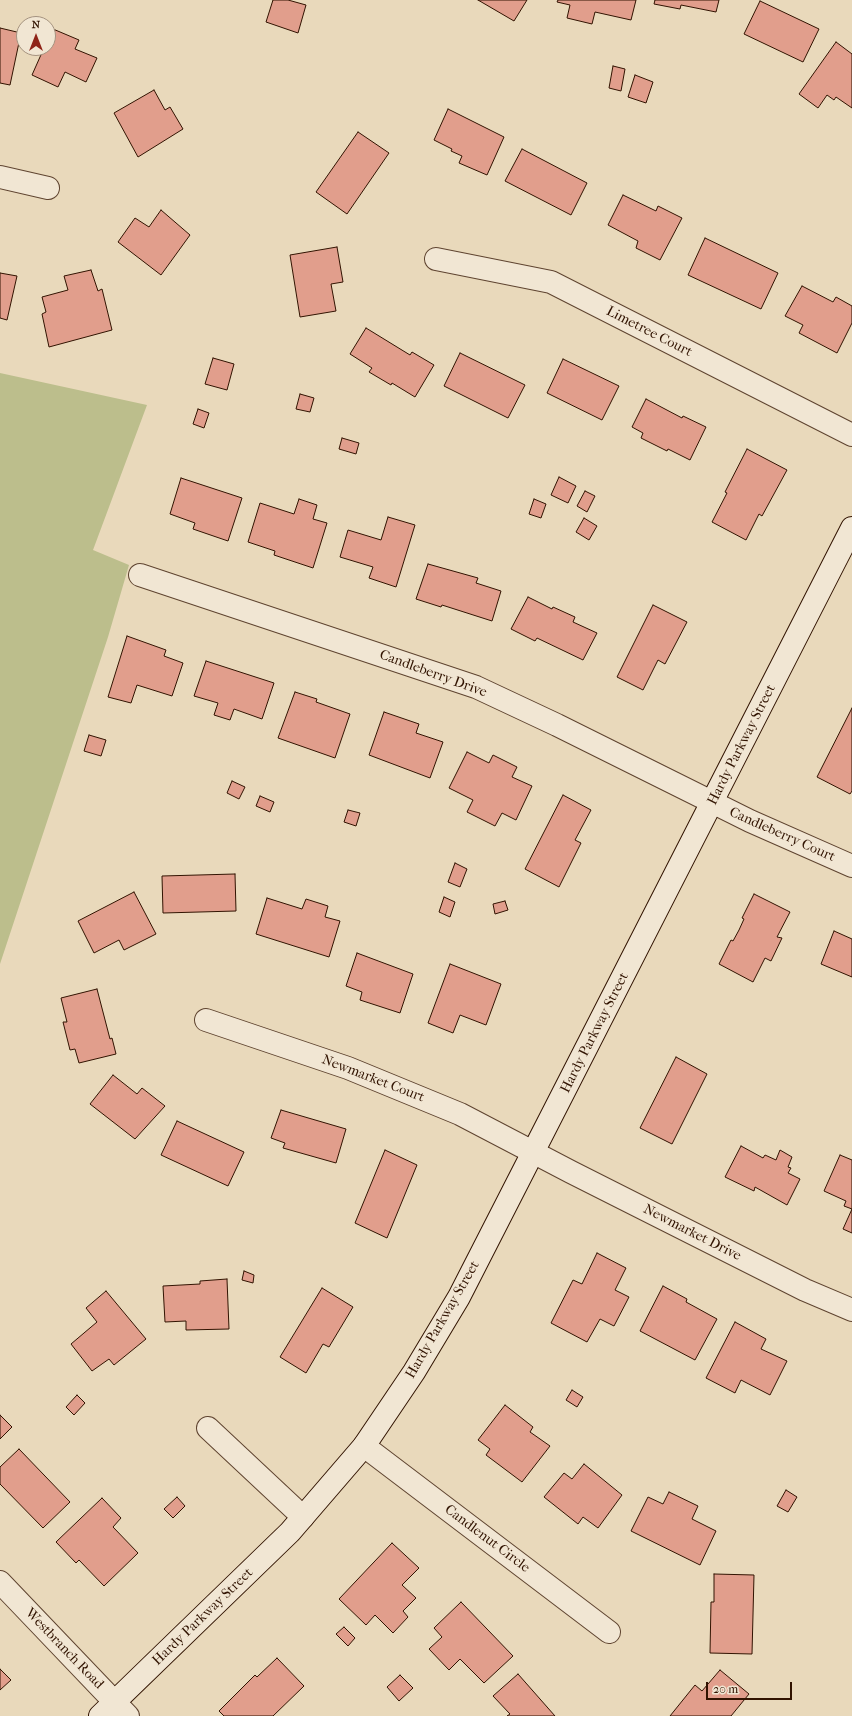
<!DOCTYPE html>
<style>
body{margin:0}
#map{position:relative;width:852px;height:1716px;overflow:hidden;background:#e9d9bb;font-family:"IM FELL French Canon",serif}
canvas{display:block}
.north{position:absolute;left:16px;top:16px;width:40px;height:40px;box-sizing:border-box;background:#f1e6d3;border:1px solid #a4927f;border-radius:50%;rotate:0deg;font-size:11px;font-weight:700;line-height:16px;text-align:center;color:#311301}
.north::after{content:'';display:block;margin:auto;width:14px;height:18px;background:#8f2418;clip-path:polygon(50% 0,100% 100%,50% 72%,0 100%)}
.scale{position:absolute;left:706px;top:1682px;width:86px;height:18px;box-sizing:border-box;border:2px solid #311301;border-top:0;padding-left:5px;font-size:12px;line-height:14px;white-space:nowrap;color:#311301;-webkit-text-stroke:3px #f1e6d3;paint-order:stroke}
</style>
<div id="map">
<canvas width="852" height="1716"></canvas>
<div class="north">N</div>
<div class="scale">20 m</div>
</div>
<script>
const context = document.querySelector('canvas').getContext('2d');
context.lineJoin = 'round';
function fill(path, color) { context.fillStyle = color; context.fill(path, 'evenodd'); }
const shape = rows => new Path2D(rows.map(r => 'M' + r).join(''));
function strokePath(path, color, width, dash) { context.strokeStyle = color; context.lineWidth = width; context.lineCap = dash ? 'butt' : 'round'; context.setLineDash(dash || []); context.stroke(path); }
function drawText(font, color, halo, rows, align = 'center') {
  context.font = font + ' "IM FELL French Canon",serif'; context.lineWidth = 3; context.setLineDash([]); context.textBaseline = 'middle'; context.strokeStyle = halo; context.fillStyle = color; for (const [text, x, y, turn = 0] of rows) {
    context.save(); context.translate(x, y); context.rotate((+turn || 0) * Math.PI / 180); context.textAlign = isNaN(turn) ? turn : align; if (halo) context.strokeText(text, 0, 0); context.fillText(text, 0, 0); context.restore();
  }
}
const green = shape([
 [0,373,147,405,93,550,129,565,108,637,0,964]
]);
const building = shape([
 [273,0,288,0,306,5,298,33,266,22,273,0],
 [478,0,527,0,514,21,478,0],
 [558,0,636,0,631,20,595,12,592,24,567,18,570,5,557,2,558,0],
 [655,0,719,0,716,12,681,5,680,9,654,4,655,0],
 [760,1,819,29,803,62,744,34,760,1],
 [0,28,21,33,10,85,0,83,0,28],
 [53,29,79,40,75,49,97,58,86,82,65,72,58,87,32,75,44,48,48,48,48,40,53,29],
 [836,42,852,54,852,108,836,97,834,100,827,95,818,108,799,94,836,42],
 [613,66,625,69,621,91,609,88,613,66],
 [635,75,653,82,646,103,628,97,635,75],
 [154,90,165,110,170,107,183,129,138,157,114,113,154,90],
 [448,109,504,137,487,175,459,163,462,156,451,151,452,149,434,140,448,109],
 [358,132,389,153,347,214,316,192,358,132],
 [522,149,587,183,571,215,505,181,522,149],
 [623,195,656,211,658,206,682,218,660,260,636,248,638,241,608,225,623,195],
 [161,210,190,235,161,275,118,242,135,218,149,227,161,210],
 [705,238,778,273,761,309,688,275,705,238],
 [337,247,343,282,331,284,336,311,300,317,290,255,337,247],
 [91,270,98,291,102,289,112,330,49,347,42,314,46,312,42,297,68,290,64,276,91,270],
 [0,273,17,276,7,320,0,318,0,273],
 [802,286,833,302,836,297,852,306,852,323,837,353,799,333,803,325,785,316,802,286],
 [366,328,410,355,412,352,434,365,415,397,392,383,391,385,369,372,372,368,350,354,366,328],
 [460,353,525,385,508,418,444,386,460,353],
 [213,358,234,364,227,390,205,384,213,358],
 [563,359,619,386,602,420,547,393,563,359],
 [300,394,314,398,310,412,296,409,300,394],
 [646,399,682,418,683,416,706,427,690,460,668,449,667,451,641,438,643,433,632,427,646,399],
 [198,409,209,413,204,428,193,424,198,409],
 [342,438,359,443,356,454,339,449,342,438],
 [747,449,787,470,762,516,759,514,746,540,712,522,727,493,725,492,747,449],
 [559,477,576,486,568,503,551,495,559,477],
 [181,478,242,498,228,541,193,529,195,523,170,514,181,478],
 [585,491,595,496,587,512,577,506,585,491],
 [299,499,317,505,313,519,327,523,313,568,274,555,275,551,248,542,260,503,294,514,299,499],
 [534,499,546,504,541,518,529,514,534,499],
 [388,517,415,525,396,587,369,578,373,567,340,557,348,530,381,540,388,517],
 [584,518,597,526,589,540,576,532,584,518],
 [428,564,478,578,476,583,501,591,492,621,442,605,441,607,416,599,428,564],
 [528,597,552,609,553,607,575,617,573,622,597,633,583,660,537,638,535,641,511,629,528,597],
 [653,605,687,622,665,664,658,660,643,690,617,677,653,605],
 [127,636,166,650,164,656,183,663,172,696,137,685,131,703,108,697,127,636],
 [206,661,274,683,262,719,234,709,230,720,214,715,218,703,194,696,206,661],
 [295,692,317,699,316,702,350,714,335,758,278,738,295,692],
 [852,708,852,791,850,794,817,777,852,708],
 [384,712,419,724,416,733,443,742,430,778,369,755,384,712],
 [89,735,106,740,101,756,84,751,89,735],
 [467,752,489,763,493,755,517,767,512,777,532,786,516,820,502,813,495,826,467,812,473,800,449,788,467,752],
 [232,781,245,787,239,799,227,793,232,781],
 [563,795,591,810,575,840,581,843,559,887,525,869,563,795],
 [260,796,274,802,270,812,256,806,260,796],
 [348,810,360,813,356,826,344,822,348,810],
 [455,863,467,869,460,887,448,882,455,863],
 [235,874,236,911,163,913,162,876,235,874],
 [134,892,156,934,124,950,119,940,94,953,78,921,134,892],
 [754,894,790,912,777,937,782,938,771,961,765,958,753,982,719,964,731,940,733,941,739,930,744,919,742,918,754,894],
 [444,897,455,902,450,917,439,912,444,897],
 [267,898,302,909,306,899,328,906,325,917,340,921,329,957,256,934,267,898],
 [505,901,508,910,495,914,493,904,505,901],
 [834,931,852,939,852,977,821,964,834,931],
 [357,953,413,974,400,1013,360,1000,362,992,346,986,357,953],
 [450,964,501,984,486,1025,460,1015,453,1033,428,1023,450,964],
 [97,989,110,1039,112,1038,116,1054,79,1063,75,1049,70,1050,63,1022,67,1022,61,998,97,989],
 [676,1057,707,1074,672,1144,640,1128,676,1057],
 [113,1075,137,1094,142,1088,165,1106,135,1139,90,1104,113,1075],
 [281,1110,346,1129,336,1163,283,1148,285,1143,271,1138,281,1110],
 [177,1121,244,1152,228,1186,161,1155,177,1121],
 [741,1146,763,1158,765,1155,776,1160,780,1150,792,1157,788,1167,791,1168,788,1173,800,1179,787,1205,755,1187,754,1191,725,1177,741,1146],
 [385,1150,417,1165,387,1238,355,1223,385,1150],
 [840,1155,852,1160,852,1233,843,1229,852,1209,844,1206,846,1201,824,1191,840,1155],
 [597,1253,626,1268,615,1290,629,1297,614,1326,600,1319,587,1342,551,1323,573,1280,582,1284,597,1253],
 [244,1271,254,1275,253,1283,242,1280,244,1271],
 [227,1279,229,1329,186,1330,186,1321,165,1322,163,1286,200,1284,200,1281,227,1279],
 [663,1286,687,1299,686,1302,717,1319,695,1360,640,1331,663,1286],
 [322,1288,353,1307,329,1347,323,1344,306,1373,280,1357,322,1288],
 [106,1291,146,1339,114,1365,109,1359,92,1371,71,1344,97,1322,86,1308,106,1291],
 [735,1322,766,1339,761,1349,787,1361,770,1395,741,1380,735,1393,706,1378,735,1322],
 [572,1390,583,1397,577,1407,566,1400,572,1390],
 [77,1395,85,1403,74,1415,66,1407,77,1395],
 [505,1405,533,1427,530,1432,550,1446,522,1482,486,1455,490,1449,478,1440,505,1405],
 [0,1415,12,1427,0,1439,0,1415],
 [19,1449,70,1502,43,1528,0,1484,0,1467,19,1449],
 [584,1464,622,1495,598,1528,583,1517,578,1524,544,1497,564,1473,572,1479,584,1464],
 [786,1490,797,1497,788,1512,777,1506,786,1490],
 [669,1492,698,1506,692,1519,716,1531,700,1565,631,1531,648,1497,663,1504,669,1492],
 [177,1497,185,1506,173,1518,164,1509,177,1497],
 [102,1498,121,1518,113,1527,138,1553,104,1586,79,1560,76,1563,56,1542,102,1498],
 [392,1543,419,1568,402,1585,416,1598,403,1611,408,1617,393,1633,375,1615,366,1625,339,1599,392,1543],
 [714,1574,754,1575,752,1654,710,1653,711,1602,714,1602,714,1574],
 [461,1602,513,1656,484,1683,460,1659,449,1670,429,1649,442,1637,434,1628,461,1602],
 [344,1627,355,1638,348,1646,336,1634,344,1627],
 [277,1658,304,1686,273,1716,224,1716,219,1711,255,1675,257,1677,277,1658],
 [0,1669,11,1680,0,1690,0,1669],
 [720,1670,749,1694,731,1716,670,1716,695,1685,702,1691,720,1670],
 [518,1674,555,1716,507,1716,510,1714,493,1696,518,1674],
 [400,1675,413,1688,399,1701,387,1687,400,1675]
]);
const street = shape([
 [0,177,48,188],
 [436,259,551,282,852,435],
 [140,575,476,687,557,725,750,821,852,866],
 [206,1020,348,1068,460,1114,571,1172,805,1290,852,1310],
 [208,1428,303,1517],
 [364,1446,609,1632],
 [0,1582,128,1716]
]);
const secondary = shape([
 [100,1716,290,1532,364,1446,414,1372,459,1297,852,528]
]);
const streetNames = [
 ["Limetree Court",649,332,27],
 ["Candleberry Drive",433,674,20],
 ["Hardy Parkway Street",742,745,-63],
 ["Candleberry Court",782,835,24],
 ["Hardy Parkway Street",595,1033,-63],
 ["Newmarket Court",373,1079,21],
 ["Newmarket Drive",692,1233,27],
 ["Hardy Parkway Street",443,1320,-60],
 ["Candlenut Circle",487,1539,37],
 ["Hardy Parkway Street",203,1617,-44],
 ["Westbranch Road",64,1649,46]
];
fill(green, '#bcbe8c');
fill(building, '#e19e8c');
strokePath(building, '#311301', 1);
strokePath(street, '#5f4430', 24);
strokePath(secondary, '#311301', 24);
strokePath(street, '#f1e6d3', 22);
strokePath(secondary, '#f1e6d3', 22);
drawText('14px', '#311301', '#f1e6d3', streetNames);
</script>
